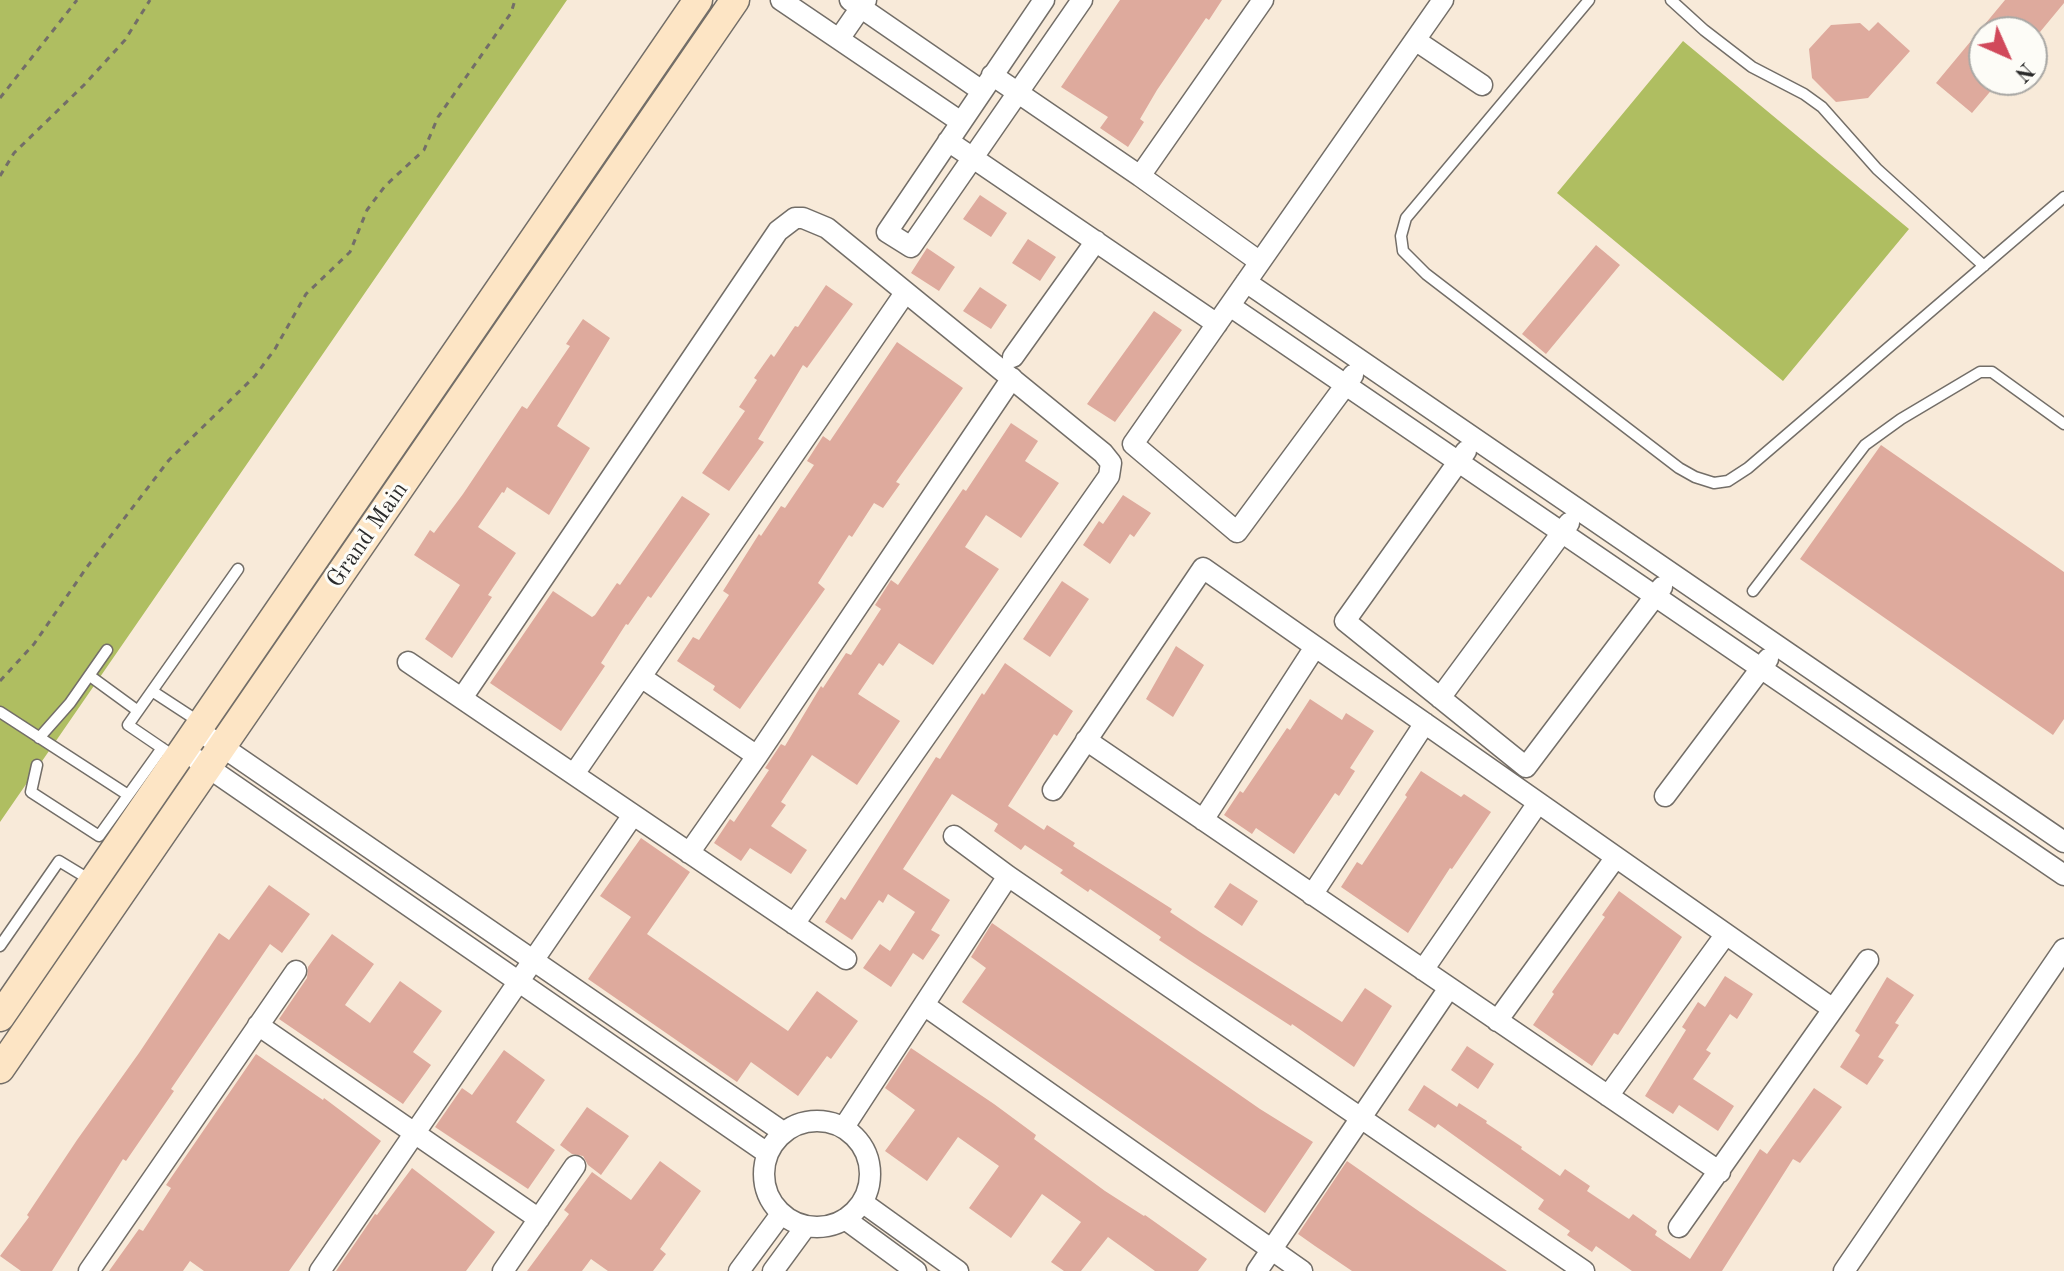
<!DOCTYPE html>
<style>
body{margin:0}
#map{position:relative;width:2064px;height:1271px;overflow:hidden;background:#f8ead9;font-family:"Old Standard TT",serif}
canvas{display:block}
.north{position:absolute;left:1968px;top:16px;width:80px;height:80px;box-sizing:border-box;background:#fdfcf7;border:2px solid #a9a8a5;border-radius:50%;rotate:135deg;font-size:22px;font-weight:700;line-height:32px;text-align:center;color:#2b2b2b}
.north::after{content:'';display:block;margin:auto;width:28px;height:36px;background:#d1495b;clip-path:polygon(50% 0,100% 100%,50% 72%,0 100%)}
</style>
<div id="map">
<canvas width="2064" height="1271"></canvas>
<div class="north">N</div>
</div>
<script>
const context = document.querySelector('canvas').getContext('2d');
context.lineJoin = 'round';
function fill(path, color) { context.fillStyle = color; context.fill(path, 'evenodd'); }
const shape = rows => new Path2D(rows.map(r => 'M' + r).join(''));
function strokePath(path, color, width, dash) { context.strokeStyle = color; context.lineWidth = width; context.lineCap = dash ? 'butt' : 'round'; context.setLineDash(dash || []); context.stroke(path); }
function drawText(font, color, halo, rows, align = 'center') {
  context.font = font + ' "Old Standard TT",serif'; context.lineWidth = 6; context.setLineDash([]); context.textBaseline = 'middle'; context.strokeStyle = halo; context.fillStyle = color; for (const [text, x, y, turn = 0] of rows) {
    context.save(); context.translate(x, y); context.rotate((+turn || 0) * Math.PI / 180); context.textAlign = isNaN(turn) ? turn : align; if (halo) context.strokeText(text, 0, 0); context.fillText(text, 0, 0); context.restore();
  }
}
const green = shape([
 [0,0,567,0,0,822],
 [1683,41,1909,229,1783,381,1557,193]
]);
const building = shape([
 [1120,0,1222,0,1209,20,1206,18,1157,90,1140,119,1144,122,1128,147,1100,128,1108,117,1061,87],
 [2005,0,2064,0,2064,3,2040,32,1984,32,1984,80,2000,80,1972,113,1936,83],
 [1878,22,1910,51,1868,98,1836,102,1812,78,1809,49,1831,25,1860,23,1869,31],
 [980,195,1007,213,991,237,963,219],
 [1028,239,1056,257,1040,281,1012,263],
 [1596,245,1620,265,1546,354,1522,334],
 [927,248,955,267,939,291,911,273],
 [826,285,853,304,807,368,803,365,758,439,764,442,729,491,702,473,745,411,739,407,757,380,754,378,771,354,774,357,795,326,798,327],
 [980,287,1007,305,991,329,963,311],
 [1154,311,1182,330,1115,422,1087,404],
 [583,319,610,338,557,426,590,448,549,515,507,487,504,493,502,492,478,527,516,553,488,595,492,597,452,658,425,639,460,585,414,555,430,530,434,533,463,494,522,406,527,409,570,346,566,344],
 [897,342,963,388,896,482,900,484,883,508,874,503,852,537,849,535,818,583,825,589,740,709,713,690,715,686,677,661,693,637,699,640,729,595,723,591,759,534,761,536,781,506,785,508,814,465,807,461,823,436,830,441],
 [1011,423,1038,441,1025,461,1059,483,1021,538,986,515,965,547,999,569,933,665,899,643,883,666,879,663,858,694,900,721,857,785,812,755,781,802,786,805,771,826,807,850,791,874,750,848,741,861,714,843,730,819,734,822,769,770,765,768,781,744,785,746,821,686,823,688,846,653,851,655,881,609,875,605,891,580,898,585,963,489,966,491],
 [1881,445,2064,572,2064,719,2053,735,1800,559],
 [1123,495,1151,513,1134,537,1130,534,1110,564,1083,545,1099,521,1103,524],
 [682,496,710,514,651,598,648,596,628,625,626,624,601,663,605,666,561,731,490,683,553,591,592,617,595,615,617,583,620,585],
 [1062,581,1089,599,1050,657,1023,639],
 [1176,646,1204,665,1173,717,1146,699],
 [1005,663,1073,711,1057,736,1054,734,1008,806,1044,830,1047,825,1075,843,1073,846,1172,909,1170,912,1203,934,1342,1022,1365,988,1392,1006,1354,1067,1292,1024,1291,1026,1192,962,1159,940,1161,937,1090,889,1088,892,1060,873,1063,870,1025,845,1021,850,994,831,998,824,952,794,903,869,950,900,931,930,940,935,923,960,913,953,891,987,863,968,880,944,890,951,915,912,888,894,883,903,879,900,852,940,825,922,841,897,845,900,936,757,940,759,982,693,984,695],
 [1310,699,1342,720,1346,713,1374,731,1350,768,1355,771,1339,796,1335,793,1294,854,1256,828,1252,834,1224,815,1240,791,1243,793,1287,728,1290,730],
 [1421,771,1461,797,1464,794,1491,812,1452,869,1450,868,1408,933,1341,887,1357,862,1362,865,1407,797,1405,795],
 [641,838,690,872,647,934,788,1031,817,991,858,1021,831,1059,827,1056,798,1096,751,1062,737,1082,588,979,631,917,600,896],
 [1230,883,1258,901,1242,926,1214,907],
 [269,885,310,914,282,953,270,944,171,1089,174,1091,126,1161,123,1159,52,1271,21,1271,0,1256,29,1217,27,1215,77,1140,139,1053,219,933,229,940],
 [1619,891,1682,937,1618,1035,1614,1033,1592,1066,1533,1025,1554,994,1552,992,1605,917,1602,915],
 [992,923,1260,1109,1313,1142,1265,1213,962,1002,986,968,971,957],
 [332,934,374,964,345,1005,370,1023,400,981,442,1011,413,1052,431,1065,403,1104,279,1019,307,978,308,967],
 [1725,976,1753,994,1737,1019,1730,1014,1706,1050,1711,1053,1693,1079,1734,1106,1718,1131,1679,1105,1673,1114,1645,1096,1686,1030,1682,1027,1698,1002,1705,1007],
 [1887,977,1914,995,1895,1023,1899,1025,1878,1057,1884,1060,1867,1085,1840,1067,1860,1035,1855,1031],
 [1467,1046,1494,1064,1478,1089,1451,1070],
 [911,1048,994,1104,1036,1135,1034,1139,1105,1191,1144,1216,1145,1215,1207,1259,1198,1271,1155,1271,1108,1237,1081,1271,1064,1271,1051,1262,1081,1222,1042,1194,1011,1238,969,1208,999,1166,958,1137,927,1181,885,1151,915,1110,885,1088],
 [504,1050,545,1080,516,1122,555,1150,528,1189,435,1127,462,1088,472,1095],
 [256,1054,323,1100,324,1098,381,1141,289,1271,204,1271,190,1261,183,1271,109,1271,139,1229,143,1231,171,1188,166,1185],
 [1424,1085,1457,1107,1459,1103,1487,1121,1486,1123,1522,1147,1521,1149,1560,1176,1565,1169,1590,1186,1587,1191,1629,1219,1633,1214,1657,1231,1655,1235,1690,1259,1760,1149,1767,1154,1814,1088,1842,1107,1800,1163,1793,1159,1722,1271,1632,1271,1596,1246,1592,1252,1567,1235,1570,1231,1538,1209,1544,1200,1438,1124,1435,1128,1408,1110],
 [587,1107,629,1136,601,1175,588,1165,583,1156,572,1154,560,1145],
 [660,1161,701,1191,660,1249,666,1254,653,1271,608,1271,591,1259,582,1271,527,1271,569,1214,564,1210,592,1172,631,1200],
 [1347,1161,1420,1212,1507,1271,1352,1271,1315,1246,1298,1234],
 [412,1168,495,1232,466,1271,336,1271,375,1214,377,1215]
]);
const path = shape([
 [0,98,77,0],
 [0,176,14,153,85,84,125,40,150,0],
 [0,681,34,644,87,567,169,460,255,376,275,349,306,294,350,252,367,210,385,186,424,150,438,117,511,13,515,0]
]);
const lane = shape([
 [1589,0,1406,218,1401,236,1403,251,1426,274,1679,468,1695,477,1714,483,1728,481,1748,468,2064,197],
 [1671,0,1704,30,1752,67,1804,94,1822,107,1877,169,1984,266],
 [1753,591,1865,445,1901,419,1980,372,1992,372,2064,424],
 [90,676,138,711],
 [152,691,201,723],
 [0,712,128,795],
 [39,738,70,703,107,650],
 [175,757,128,725,238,569],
 [37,765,31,792,99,836,162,748],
 [0,946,59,861,92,881]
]);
const street = shape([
 [781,0,961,122],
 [850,0,982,91],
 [1044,0,887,232,911,247,1082,0],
 [839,39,866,0],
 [1415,40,1482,85],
 [992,75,1140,176,1260,262],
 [948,141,1217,324],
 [1140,176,1263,0],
 [1246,282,2064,842],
 [1230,306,2064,875],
 [1013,357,1096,241],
 [1353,375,1237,532,1133,444,1443,0],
 [1466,451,1345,621,1526,767,1662,587],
 [408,662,846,959],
 [641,677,757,756],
 [462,698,778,231,795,218,803,218,827,228,1103,453,1111,463,1109,476,794,924],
 [1440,698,1569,523],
 [198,730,783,1132],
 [1086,740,1720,1172],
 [196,759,767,1153],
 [574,774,905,293],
 [1053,790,1203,568,1833,1009],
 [1665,796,1768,659],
 [1203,820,1315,647],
 [954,836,1008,876,1584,1271],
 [689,853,757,756,1012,378],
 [1312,895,1425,723],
 [1423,970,1538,803],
 [924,1005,1302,1271],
 [1497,1021,1616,857],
 [258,1025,539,1219],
 [1608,1096,1726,934],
 '764 1174a53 53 0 1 1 106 0a53 53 0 1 1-106 0Z',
 [844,1127,1008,876],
 [862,1202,958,1271],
 [845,1219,916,1271],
 [1679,1227,1868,960],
 [89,1271,296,971],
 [320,1271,633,815],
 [503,1271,575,1166],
 [739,1271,781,1214],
 [773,1271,806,1226],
 [1257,1271,1449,988],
 [1844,1271,2064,949]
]);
const secondary = shape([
 [0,1017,698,0],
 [0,1069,735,0]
]);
const streetNames = [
 ["Grand Main",368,535,-55]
];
fill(green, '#afbe61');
fill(building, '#deaa9d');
strokePath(lane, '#736e68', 13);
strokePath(street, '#736e68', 23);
strokePath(secondary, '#736e68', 31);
strokePath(path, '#736e68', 3, [6, 6]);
strokePath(lane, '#fff', 10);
strokePath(street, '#fff', 20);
strokePath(secondary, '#fde5c5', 28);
drawText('24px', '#2b2b2b', '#fdfcf7', streetNames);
</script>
